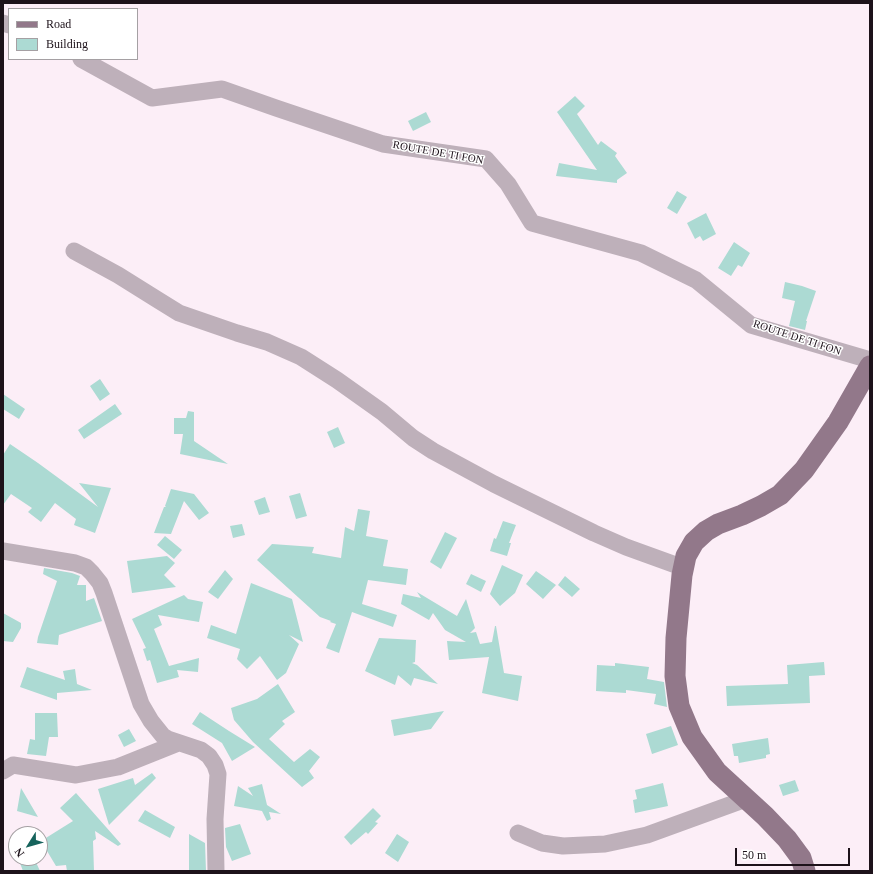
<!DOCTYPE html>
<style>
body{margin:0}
#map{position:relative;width:873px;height:874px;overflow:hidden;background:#fceef7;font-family:Georgia,serif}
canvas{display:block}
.frame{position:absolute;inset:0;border:4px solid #1d121a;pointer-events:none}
.legend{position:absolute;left:8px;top:8px;width:130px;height:52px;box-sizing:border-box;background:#fff;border:1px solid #a5a0a3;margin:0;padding:5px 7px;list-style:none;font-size:12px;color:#1d121a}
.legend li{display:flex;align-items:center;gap:8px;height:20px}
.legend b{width:20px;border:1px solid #a5a0a3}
.north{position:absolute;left:8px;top:826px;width:40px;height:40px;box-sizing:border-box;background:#fff;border:1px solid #a5a0a3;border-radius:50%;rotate:233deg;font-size:11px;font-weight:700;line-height:16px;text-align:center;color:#1d121a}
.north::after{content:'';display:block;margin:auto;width:14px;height:18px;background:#16635c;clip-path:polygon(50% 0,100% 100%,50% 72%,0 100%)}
.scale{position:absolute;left:735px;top:848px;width:115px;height:18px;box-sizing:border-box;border:2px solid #1d121a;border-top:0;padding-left:5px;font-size:12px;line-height:14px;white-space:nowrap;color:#1d121a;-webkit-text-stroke:3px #fff;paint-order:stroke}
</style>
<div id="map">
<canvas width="873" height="874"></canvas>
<div class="frame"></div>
<ul class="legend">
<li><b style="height:5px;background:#92788a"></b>Road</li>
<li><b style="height:11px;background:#acdad3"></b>Building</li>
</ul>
<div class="north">N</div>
<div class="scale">50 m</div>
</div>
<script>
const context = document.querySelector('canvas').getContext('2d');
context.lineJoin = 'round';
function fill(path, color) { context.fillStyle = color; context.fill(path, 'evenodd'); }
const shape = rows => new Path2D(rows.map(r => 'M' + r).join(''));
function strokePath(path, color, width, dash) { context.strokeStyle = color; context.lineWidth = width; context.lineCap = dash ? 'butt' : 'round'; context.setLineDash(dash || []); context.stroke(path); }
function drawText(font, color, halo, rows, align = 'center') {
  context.font = font + ' Georgia,serif'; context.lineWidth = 3; context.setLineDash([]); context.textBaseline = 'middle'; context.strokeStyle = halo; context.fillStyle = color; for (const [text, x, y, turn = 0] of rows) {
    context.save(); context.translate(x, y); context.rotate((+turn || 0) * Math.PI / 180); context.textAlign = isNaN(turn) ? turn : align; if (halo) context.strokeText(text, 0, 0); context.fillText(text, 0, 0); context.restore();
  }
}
const building = shape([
 [575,96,585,106,577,114,598,145,601,141,617,153,615,156,627,173,617,180,617,183,556,176,559,163,597,170,557,112],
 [426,112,431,122,413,131,408,121],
 [677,191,687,197,677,214,667,208],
 [706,213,716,234,703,241,700,236,695,239,687,223],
 [734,242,750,253,742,267,738,265,731,276,718,268],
 [785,282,802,286,816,291,806,321,807,321,805,330,789,326,795,301,782,298],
 [100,379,110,394,100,401,90,386],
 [3,394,25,409,19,419,3,409],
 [115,404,122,414,84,439,78,430],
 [188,411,194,412,194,441,228,464,180,454,183,434,174,434,174,418,186,418],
 [338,427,345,443,334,448,327,432],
 [10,444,38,463,98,507,79,483,111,488,95,533,74,525,76,519,55,503,41,522,28,512,32,508,11,494,3,505,3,455],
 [171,489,194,494,209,513,199,520,184,501,171,534,154,533,164,507,166,507,165,506],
 [300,493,307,516,296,519,289,496],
 [265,497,270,512,259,515,254,501],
 [358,509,370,511,366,536,388,540,383,566,408,569,406,585,368,580,362,604,397,615,393,627,352,612,339,653,326,648,336,624,330,622,331,621,320,617,257,560,272,544,314,547,312,553,341,558,345,527,354,531],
 [503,521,516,525,509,543,511,543,507,556,490,551,494,538,496,539],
 [242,524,245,535,233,538,230,526],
 [445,532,457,538,441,569,430,562],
 [165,536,182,550,174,559,157,545],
 [167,556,175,563,164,575,176,587,132,593,127,561],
 [502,565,523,575,515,593,500,606,490,594],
 [44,568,72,573,80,576,77,585,86,585,86,601,94,598,102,621,59,635,58,645,37,643,38,637,57,581,43,574],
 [225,570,233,579,218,599,208,592],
 [536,571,556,585,543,599,526,584],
 [471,574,486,581,481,592,466,584],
 [565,576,580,589,572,597,558,585],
 [251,583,292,599,303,642,289,635,299,644,286,673,277,680,260,656,247,669,237,659,240,649,207,638,211,625,236,634],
 [417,592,457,616,466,599,475,628,470,633,476,632,480,644,492,642,495,626,496,626,504,673,522,676,518,701,482,693,489,657,449,660,447,641,466,642,445,630,433,613,429,620,401,604,403,594,421,598],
 [184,595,188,599,203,602,199,622,158,615,162,625,154,629,169,666,199,658,198,672,177,670,179,677,157,683,150,660,147,661,143,649,146,648,132,619],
 [3,613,21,623,21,628,13,642,3,641],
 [379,638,416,640,415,662,412,663,417,665,438,684,414,678,411,686,398,675,395,685,365,671],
 [824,662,825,675,809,676,810,703,727,706,726,686,788,684,787,665],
 [615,663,649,667,647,679,664,682,667,707,654,704,656,694,626,690,626,693,596,691,597,665,615,666],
 [27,667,65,680,63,671,75,669,77,684,92,690,57,693,57,700,20,687],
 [278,684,295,712,282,721,285,724,269,739,294,762,310,749,320,757,309,771,314,778,302,787,253,742,234,720,231,708,257,699],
 [444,711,431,729,394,736,391,720],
 [200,712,229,731,255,747,232,761,222,743,192,724],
 [35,713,57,713,58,737,49,737,46,756,27,754,30,739,35,740],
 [671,726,678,745,652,754,646,734],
 [129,729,136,741,124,747,118,735],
 [768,738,770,754,766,755,766,758,739,763,738,756,734,756,732,744],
 [152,773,156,778,109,825,98,789,133,778,135,785],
 [795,780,799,791,783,796,779,785],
 [663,783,668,806,635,813,633,800,637,799,635,790],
 [262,784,267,805,281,814,269,812,271,819,267,821,262,811,234,806,238,786,253,796,248,788],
 [21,788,38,817,17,811],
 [76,793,121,844,118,846,95,831,96,839,93,841,94,871,67,871,66,865,56,866,41,841,73,821,60,808],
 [373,808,381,816,375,822,378,823,368,834,366,832,351,845,344,837],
 [145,810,175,827,170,838,138,821],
 [240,824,251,854,232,861,226,847,225,828],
 [189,834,205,843,206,871,189,871],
 [397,834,409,842,398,862,385,853],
 [18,858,34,858,40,871,23,871]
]);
const minor = shape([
 [3,23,9,25],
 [81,59,152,98,222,89,276,108,383,144,486,159,508,184,532,223,641,253,696,280,751,325,870,360],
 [74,251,118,275,158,300,179,313,237,333,267,342,301,357,337,380,382,412,413,438,433,451,494,484,594,533,626,547,684,568],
 [3,551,75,563,86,567,92,573,100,583,104,593,141,704,151,721,163,736,168,739,201,750,209,756,215,765,218,774,215,819,216,871],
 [3,771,13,765,76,775,118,767,178,743],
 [518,833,542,843,563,846,605,844,647,835,746,799]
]);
const major = shape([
 [805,871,801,858,787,839,765,816,717,772,692,737,679,706,675,676,676,638,682,575,686,556,694,542,706,531,718,524,742,515,761,506,780,495,804,470,838,422,870,366]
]);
const streetNames = [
 ["ROUTE DE TI FON",438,153,10],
 ["ROUTE DE TI FON",797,338,18]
];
fill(building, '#acdad3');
strokePath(minor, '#beb0ba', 17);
strokePath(major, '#92788a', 21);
drawText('11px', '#1d121a', '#fff', streetNames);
</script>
